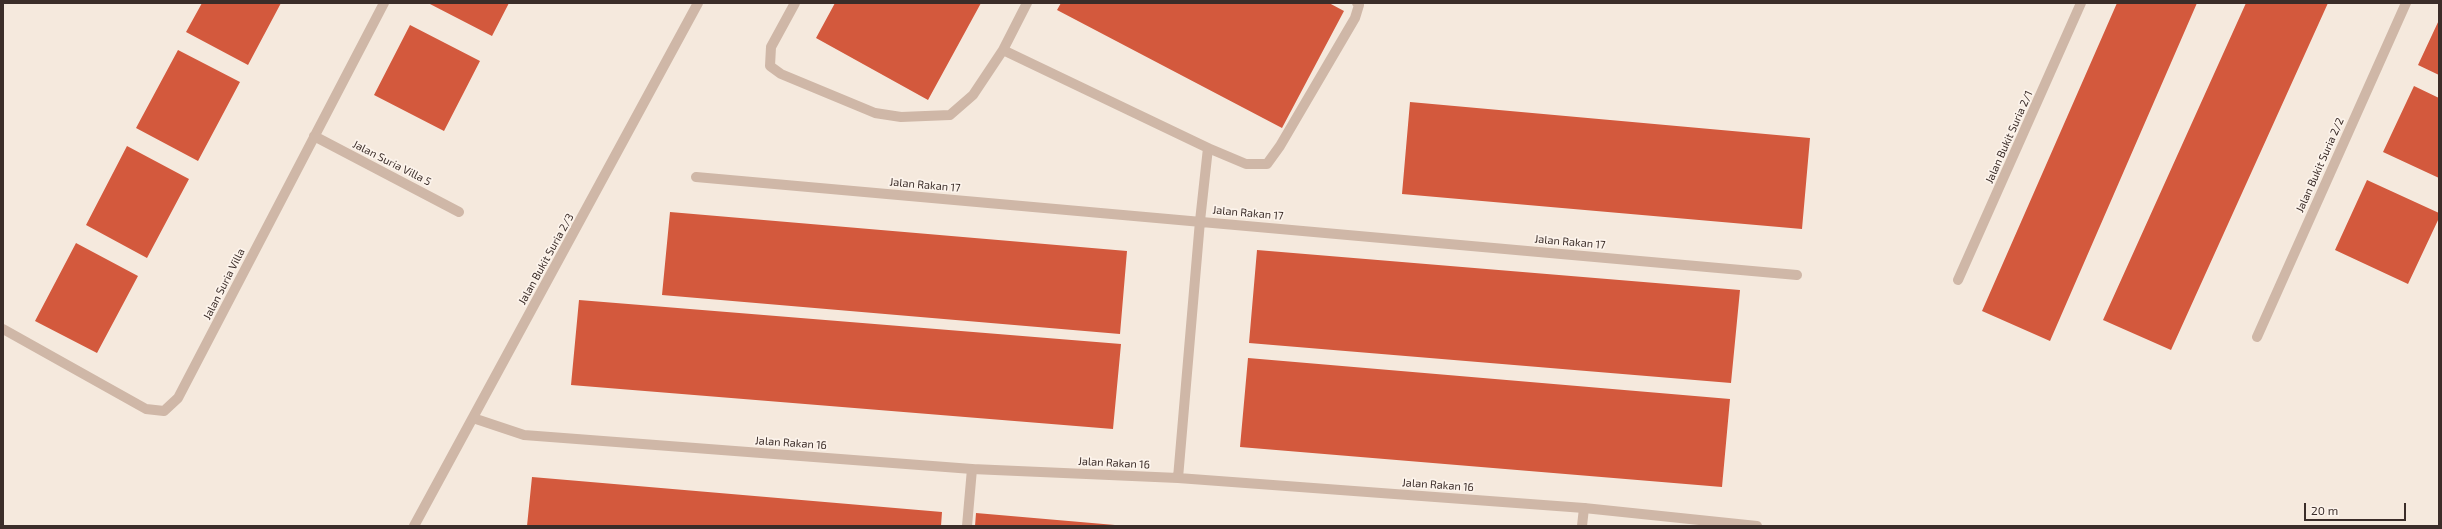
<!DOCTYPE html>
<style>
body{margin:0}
#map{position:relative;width:2442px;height:529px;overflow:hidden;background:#f5e9dd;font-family:"Exo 2",sans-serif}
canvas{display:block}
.frame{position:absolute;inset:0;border:4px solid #3b2d29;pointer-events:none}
.scale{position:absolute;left:2304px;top:503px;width:102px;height:18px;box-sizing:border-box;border:2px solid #3b2d29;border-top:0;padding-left:5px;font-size:12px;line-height:14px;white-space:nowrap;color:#3b2d29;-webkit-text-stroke:3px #fcf3eb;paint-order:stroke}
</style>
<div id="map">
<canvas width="2442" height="529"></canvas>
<div class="frame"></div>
<div class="scale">20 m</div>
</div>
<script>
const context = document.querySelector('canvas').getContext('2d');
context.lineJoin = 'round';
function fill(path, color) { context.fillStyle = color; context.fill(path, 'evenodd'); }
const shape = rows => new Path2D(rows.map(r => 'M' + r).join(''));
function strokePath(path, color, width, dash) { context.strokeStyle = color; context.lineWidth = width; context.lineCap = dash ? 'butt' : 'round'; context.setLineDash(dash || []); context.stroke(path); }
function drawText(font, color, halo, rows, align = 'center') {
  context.font = font + ' "Exo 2",sans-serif'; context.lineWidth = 3.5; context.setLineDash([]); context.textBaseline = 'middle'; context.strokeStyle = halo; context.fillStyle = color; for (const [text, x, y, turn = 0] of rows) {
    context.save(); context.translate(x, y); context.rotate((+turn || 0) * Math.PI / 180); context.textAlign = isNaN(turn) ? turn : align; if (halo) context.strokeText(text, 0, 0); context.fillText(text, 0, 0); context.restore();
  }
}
const building = shape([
 [202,3,281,3,248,65,186,32],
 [428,3,509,3,492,36],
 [835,3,981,3,928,100,816,38],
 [1061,3,1329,3,1344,11,1282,128,1057,10],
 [2117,3,2197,3,2050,341,1982,311],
 [2246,3,2328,3,2171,350,2103,320],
 [2439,20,2439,75,2418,65],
 [410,25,480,61,444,131,374,95],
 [178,50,240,82,198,161,136,128],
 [2414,86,2439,98,2439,178,2383,152],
 [1410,102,1810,138,1802,229,1402,194],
 [127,146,189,179,147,258,86,225],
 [2367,180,2439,213,2439,218,2408,284,2335,250],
 [670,212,1127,251,1120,334,662,295],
 [76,243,138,276,97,353,35,321],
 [1257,250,1740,290,1731,383,1249,343],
 [579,300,1121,344,1113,429,571,385],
 [1248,358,1730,399,1722,487,1240,447],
 [532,477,942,512,941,526,527,526],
 [976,513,1115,525,1115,526,975,526]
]);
const service = shape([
 [795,3,771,47,770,66,781,74,875,113,901,117,950,115,973,95,1003,50,1027,3],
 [1003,50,1208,148,1246,164,1267,164,1280,146,1355,18,1359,5,1357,3],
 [1200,221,1208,148],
 [967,526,972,469],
 [1582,526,1584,508]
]);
const minor = shape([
 [314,136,459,212],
 [696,177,1797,275],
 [1958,280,2081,3],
 [3,329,146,409,164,411,178,398,384,3],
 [2257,337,2406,3],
 [473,418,524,435,972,469,1178,478,1584,508,1757,526],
 [1178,478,1200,221],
 [414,526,698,3]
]);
const streetNames = [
 ["Jalan Bukit Suria 2/1",2009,137,-66],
 ["Jalan Suria Villa 5",392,163,27],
 ["Jalan Bukit Suria 2/2",2320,165,-66],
 ["Jalan Rakan 17",925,185,5],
 ["Jalan Rakan 17",1248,213,5],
 ["Jalan Rakan 17",1570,242,5],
 ["Jalan Bukit Suria 2/3",546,259,-61],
 ["Jalan Suria Villa",224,284,-63],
 ["Jalan Rakan 16",791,443,4],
 ["Jalan Rakan 16",1114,463,3],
 ["Jalan Rakan 16",1438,485,4]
];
fill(building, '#d3593d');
strokePath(service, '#cfb7a7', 10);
strokePath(minor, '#cfb7a7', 10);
drawText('11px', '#3b2d29', '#fcf3eb', streetNames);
</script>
